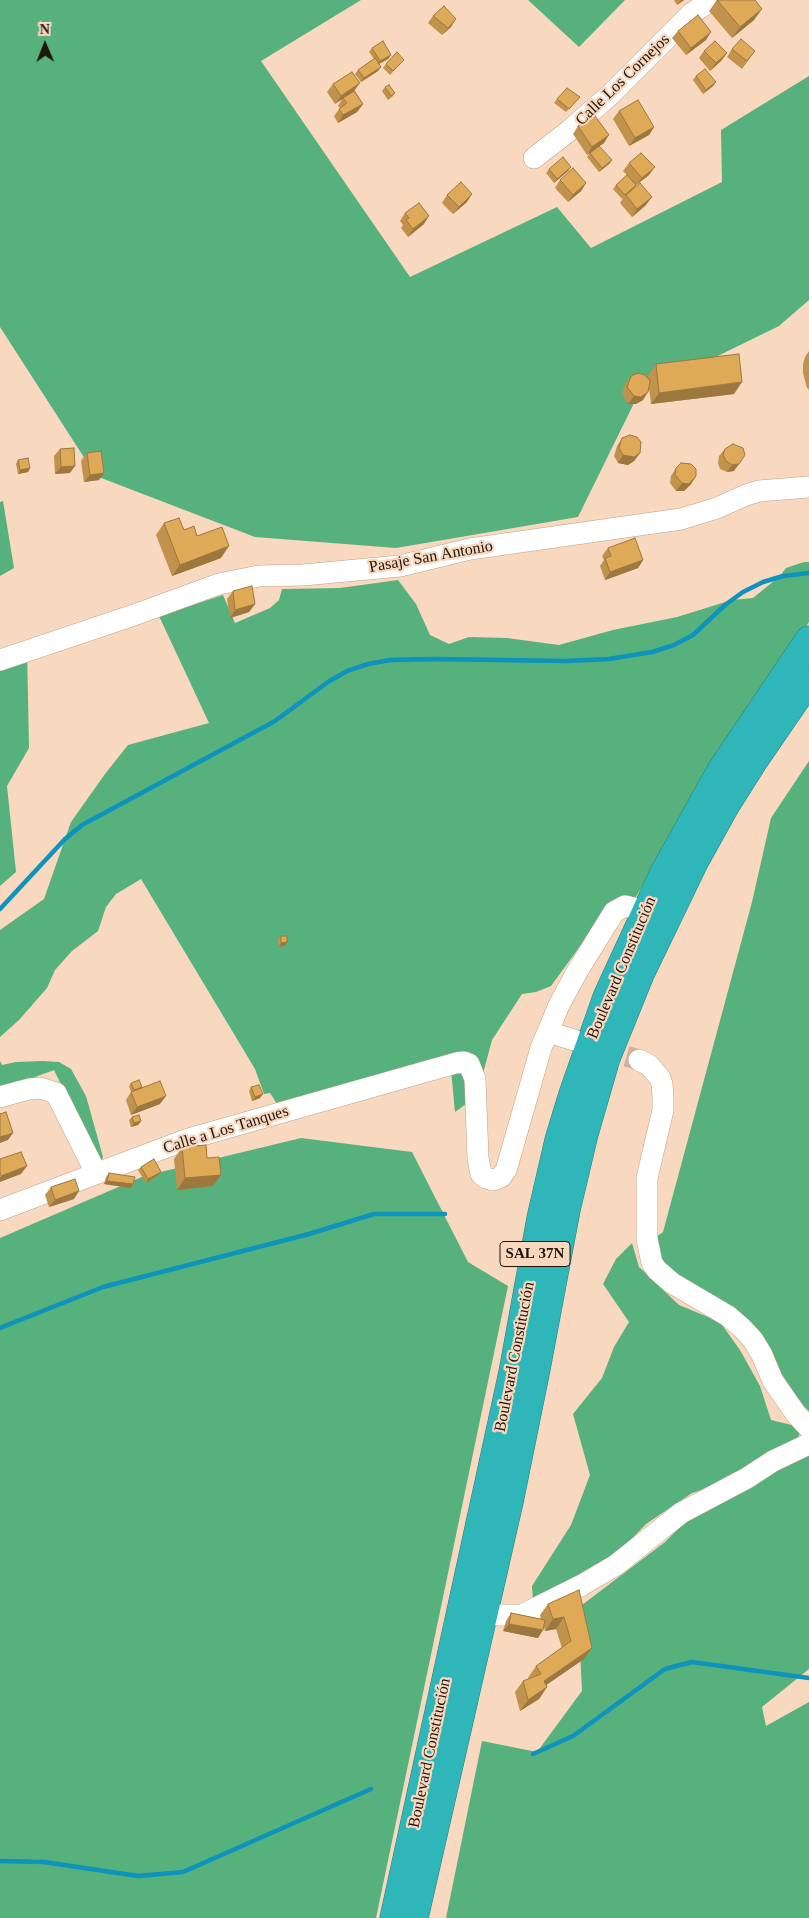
<!DOCTYPE html>
<meta charset="utf-8">
<style>
body{margin:0}
#map{position:relative;width:809px;height:1918px;overflow:hidden;background:#f8d8be;font-family:Georgia,serif}
canvas{display:block}
.north{position:absolute;left:20px;top:20px;width:50px;height:50px;-webkit-text-stroke:4px #f8d8be;paint-order:stroke;rotate:359deg;font-size:14px;font-weight:700;line-height:20px;text-align:center;color:#20150b}
.north::after{content:'';display:block;margin:auto;width:18px;height:22px;background:#20150b;clip-path:polygon(50% 0,100% 100%,50% 72%,0 100%)}
</style>
<div id="map">
<canvas width="809" height="1918"></canvas>
<div class="north">N</div>
</div>
<script>
const context = document.querySelector('canvas').getContext('2d');
context.lineJoin = 'round';
function fill(path, color) { context.fillStyle = color; context.fill(path, 'evenodd'); }
const shape = rows => new Path2D(rows.map(r => 'M' + r).join(''));
function strokePath(path, color, width, dash) { context.strokeStyle = color; context.lineWidth = width; context.lineCap = dash ? 'butt' : 'round'; context.setLineDash(dash || []); context.stroke(path); }
function drawText(font, color, halo, rows, align = 'center') {
  context.font = font + ' Georgia,serif'; context.lineWidth = 4.5; context.setLineDash([]); context.textBaseline = 'middle'; context.strokeStyle = halo; context.fillStyle = color; for (const [text, x, y, turn = 0] of rows) {
    context.save(); context.translate(x, y); context.rotate((+turn || 0) * Math.PI / 180); context.textAlign = isNaN(turn) ? turn : align; if (halo) context.strokeText(text, 0, 0); context.fillText(text, 0, 0); context.restore();
  }
}
const forest = shape([
 [0,0,361,0,261,61,410,277,557,207,591,248,722,182,721,130,809,76,809,300,779,326,638,395,578,517,396,548,255,537,96,476,0,327],
 [528,0,625,0,579,47],
 [3,501,14,568,0,576,0,502],
 [804,562,809,562,809,622,684,814,626,914,602,916,551,986,536,992,522,994,492,1040,477,1096,455,1112,450,1059,279,1107,270,1093,264,1094,255,1069,141,879,116,894,106,907,98,931,72,951,55,970,47,988,19,1020,0,1037,0,930,44,899,71,822,105,774,128,745,209,723,159,616,223,595,235,623,270,608,279,600,282,589,340,588,398,580,416,604,430,635,449,644,469,637,507,638,559,645,613,630,677,617,732,600,753,598,780,576,786,568],
 [27,648,29,748,7,786,16,872,0,886,0,662],
 [809,761,809,1411,801,1404,758,1337,664,1271,656,1237,663,1232,752,902,771,818],
 [0,1061,2,1065,16,1062,43,1061,59,1062,71,1069,86,1096,103,1157,100,1164,54,1070,0,1090],
 [301,1138,412,1152,468,1262,508,1286,376,1918,0,1918,0,1238,144,1176],
 [632,1243,639,1267,679,1305,720,1322,740,1350,760,1386,771,1420,804,1428,793,1444,722,1484,692,1493,646,1524,601,1571,533,1600,532,1586,571,1525,590,1475,573,1414,602,1378,614,1347,629,1322,603,1284,616,1259],
 [809,1454,809,1669,762,1707,766,1726,809,1702,809,1918,446,1918,482,1741,537,1752,582,1691,578,1608,665,1542,692,1515]
]);
const stream = shape([
 [0,909,65,839,82,825,275,721,328,682,347,671,368,664,390,660,434,659,565,661,609,659,652,652,674,645,693,635,725,605,743,592,763,582,783,576,809,573],
 [0,1328,103,1287,309,1234,374,1214,445,1214],
 [533,1754,573,1736,665,1669,692,1662,809,1678],
 [0,1861,44,1862,138,1876,183,1872,371,1789]
]);
const minorTunnel = shape([
 [596,1047,639,1060]
]);
const minor = shape([
 [534,158,570,130,611,94,692,13,712,0],
 [0,660,134,615,219,584,259,576,303,575,400,566,470,549,681,519,717,508,746,495,759,491,809,487],
 [548,1032,574,1040],
 [639,1060,649,1065,660,1078,662,1084,663,1098,663,1110,647,1178,647,1239,652,1263,657,1270,672,1283,728,1316,742,1328,753,1340,762,1355,773,1381,796,1414,809,1428],
 [0,1097,29,1089,40,1088,56,1093,96,1173],
 [0,1210,188,1139,456,1063,464,1062,469,1064,475,1079,478,1158,481,1174,486,1178,493,1180,501,1177,506,1170,509,1160,541,1048,559,1005,578,970,614,912,625,906,646,911],
 [483,1615,522,1615,582,1585,616,1565,681,1513,747,1478,773,1461,809,1444]
]);
const highway = shape([
 [394,1918,513,1372,541,1218,559,1140,573,1094,607,997,664,873,722,769,809,640],
 [414,1918,509,1502,536,1369,566,1210,584,1134,606,1058,640,974,694,862,725,806,754,760,809,680]
]);
const wall = shape([
 [674,0,684,0,677,5],
 [717,0,755,0,754,20,732,38,709,11],
 [433,16,451,27,442,35,428,23],
 [678,31,706,40,686,55,672,38],
 [372,48,391,55,388,59,379,64,378,71,361,82,355,74,358,70,374,59,369,52],
 [732,49,750,58,742,69,727,57],
 [704,51,727,53,721,61,710,71,699,58],
 [404,60,390,75,383,68,386,64],
 [696,76,716,82,713,86,703,94,693,80],
 [333,84,355,91,363,104,357,112,338,123,334,116,340,108,338,106,342,99,335,104,327,92],
 [385,87,395,93,392,97,388,100,382,91],
 [580,97,566,112,554,103,557,99],
 [619,111,654,127,649,135,629,146,613,119],
 [578,126,604,143,587,155,573,134],
 [590,153,612,160,609,164,599,172,587,157],
 [629,163,649,175,636,185,632,189,646,205,632,217,620,203,624,197,622,199,613,189,616,185,627,175,623,171],
 [571,167,568,171,554,183,546,173,549,169],
 [560,180,586,183,581,191,568,202,555,188],
 [447,195,467,202,453,214,442,203],
 [405,213,424,224,408,237,401,228,403,225,400,221],
 [809,351,809,390,807,388,803,373,803,364,805,357],
 [656,364,734,394,651,404,649,388,643,400,636,404,628,404,622,394,625,384,631,376,648,378,648,376],
 [622,438,640,453,634,461,628,465,618,463,614,456,617,446],
 [733,444,734,471,727,472,720,469,718,463,719,456,725,449],
 [60,449,70,473,55,474,54,456],
 [87,453,99,480,84,482,81,461],
 [18,460,30,468,28,472,18,474,16,464],
 [676,468,696,476,691,484,684,491,676,491,670,483,671,476],
 [164,523,184,530,197,536,221,558,172,576,156,535],
 [608,548,643,560,638,568,605,580,600,566,604,560,602,556],
 [233,591,255,604,249,612,230,618,227,599],
 [281,936,287,942,284,946,279,947,278,940],
 [131,1083,142,1087,140,1089,160,1104,131,1115,126,1100,131,1092,129,1086],
 [251,1087,260,1098,252,1101,249,1091],
 [132,1117,141,1121,138,1125,131,1127,129,1120],
 [182,1147,207,1158,213,1186,177,1190,174,1159],
 [141,1167,161,1172,158,1175,146,1183,138,1170],
 [109,1173,133,1184,131,1188,104,1184,106,1177],
 [51,1187,74,1199,49,1207,45,1195],
 [579,1590,592,1648,584,1659,546,1685,547,1687,539,1699,520,1711,515,1692,523,1681,528,1679,528,1678,536,1666,562,1648,556,1629,545,1631,544,1627,538,1638,503,1631,506,1621,511,1613,541,1619,540,1615,548,1604]
]);
const shadedWall = shape([
 [681,0,684,0,677,5],
 [762,9,754,20,732,38,740,27],
 [456,19,451,27,442,35,448,28],
 [711,32,706,40,686,55,691,48],
 [727,53,721,61,710,71,716,63],
 [391,55,388,59,377,65,380,61],
 [381,67,378,71,361,82,364,78],
 [716,82,713,86,703,94,706,90],
 [360,83,354,91,335,104,341,96],
 [363,104,357,112,338,123,343,115],
 [654,127,649,135,629,146,635,138],
 [609,135,604,143,587,155,592,147],
 [612,160,609,164,599,172,602,168],
 [571,167,568,171,554,183,557,179],
 [655,167,649,175,636,185,642,178],
 [586,183,581,191,568,202,573,195],
 [472,194,467,202,453,214,459,207],
 [652,197,646,205,632,217,637,209],
 [429,216,424,224,408,237,413,229],
 [742,382,734,394,651,404,659,393],
 [648,392,643,400,636,404,628,404,634,396],
 [640,453,634,461,628,465,618,463,623,455],
 [739,464,734,471,727,472,732,465],
 [75,466,70,473,55,474,61,467],
 [30,468,28,472,18,474,20,470],
 [104,473,99,480,84,482,90,475],
 [696,476,691,484,684,491,676,491,682,483],
 [229,546,221,558,172,576,180,565],
 [643,560,638,568,605,580,610,572],
 [255,604,249,612,230,618,235,610],
 [287,942,284,946,279,947,281,943],
 [263,1094,260,1098,252,1101,255,1097],
 [166,1096,160,1104,131,1115,137,1107],
 [141,1121,138,1125,131,1127,134,1123],
 [13,1133,8,1140,0,1143,0,1137],
 [27,1166,21,1174,0,1182,0,1177,1,1176],
 [161,1172,158,1175,146,1183,148,1179],
 [221,1175,213,1186,177,1190,185,1178],
 [107,1181,133,1184,131,1188,104,1184],
 [79,1191,74,1199,49,1207,55,1200],
 [564,1617,556,1629,545,1631,553,1619],
 [509,1624,543,1630,538,1638,503,1631],
 [592,1648,584,1659,536,1692,544,1681],
 [547,1687,539,1699,520,1711,528,1700]
]);
const building = shape([
 [717,0,755,0,762,9,740,27,717,0],
 [444,6,456,19,448,28,433,16,444,6],
 [698,15,711,32,691,48,678,31,698,15],
 [741,39,755,51,747,61,732,49,741,39],
 [383,41,391,55,380,61,372,48,383,41],
 [715,41,727,53,716,63,704,51,715,41],
 [397,52,404,60,393,71,386,64,397,52],
 [375,58,381,67,364,78,358,70,375,58],
 [705,69,716,82,706,90,696,76,705,69],
 [352,72,360,83,341,96,333,84,352,72],
 [389,85,395,93,391,96,385,87,389,85],
 [567,88,580,97,569,109,557,99,567,88],
 [354,91,363,104,343,115,339,109,347,103,343,98,354,91],
 [638,100,654,127,635,138,619,111,638,100],
 [595,116,609,135,592,147,578,126,595,116],
 [599,146,612,160,602,168,590,153,599,146],
 [641,153,655,167,642,178,629,163,641,153],
 [563,157,571,167,557,179,549,169,563,157],
 [573,168,586,183,573,195,560,180,573,168],
 [627,175,636,185,625,195,616,185,627,175],
 [461,182,472,194,459,207,447,195,461,182],
 [640,183,652,197,637,209,626,195,640,183],
 [419,203,429,216,413,229,406,220,409,218,405,213,419,203],
 [739,354,742,382,659,393,656,364,739,354],
 [638,373,645,375,650,381,648,392,641,397,634,396,627,387,631,376,638,373],
 [630,435,637,437,641,442,640,453,634,457,623,455,619,448,622,438,630,435],
 [733,444,743,448,745,455,739,464,732,465,726,461,723,455,725,449,733,444],
 [74,448,75,466,61,467,60,449,74,448],
 [101,451,104,473,90,475,87,453,101,451],
 [28,458,30,468,20,470,18,460,28,458],
 [681,463,691,464,696,469,696,476,689,484,682,483,675,475,676,468,681,463],
 [179,518,184,530,194,526,197,536,222,527,229,546,180,565,164,523,179,518],
 [635,538,643,560,610,572,605,558,611,556,608,548,635,538],
 [252,586,255,604,235,610,233,591,252,586],
 [281,936,287,936,287,942,281,943,281,936],
 [139,1080,142,1087,134,1090,131,1083,139,1080],
 [160,1081,166,1096,137,1107,131,1092,160,1081],
 [259,1085,263,1094,255,1097,251,1087,259,1085],
 [6,1112,13,1133,0,1137,0,1114,6,1112],
 [139,1115,141,1121,134,1123,132,1117,139,1115],
 [206,1145,207,1158,219,1157,221,1175,185,1178,182,1147,206,1145],
 [21,1152,27,1166,1,1176,0,1172,0,1159,21,1152],
 [154,1159,161,1172,148,1179,141,1167,154,1159],
 [109,1173,135,1177,133,1184,107,1181,109,1173],
 [75,1179,79,1191,55,1200,51,1187,75,1179],
 [579,1590,592,1648,544,1681,547,1687,528,1700,523,1681,541,1674,536,1666,571,1641,564,1617,553,1619,548,1604,579,1590],
 [511,1613,545,1620,543,1630,509,1624,511,1613]
]);
const shields = [
 [535,1254,70]
];
const shieldNames = [
 ["SAL 37N",535,1254]
];
const streetNames = [
 ["Calle Los Cornejos",623,80,-44],
 ["Pasaje San Antonio",431,557,-10],
 ["Boulevard Constitución",622,968,-67],
 ["Calle a Los Tanques",226,1130,-17],
 ["Boulevard Constitución",515,1357,-79],
 ["Boulevard Constitución",430,1753,-78]
];
fill(forest, '#56b17d');
strokePath(stream, '#0d93bc', 4.5);
strokePath(minorTunnel, '#cdb19a', 21, [21, 11]);
strokePath(minor, '#bfa188', 22);
strokePath(highway, '#2a7e7b', 29);
strokePath(minor, '#fff', 21);
strokePath(highway, '#2fb6b8', 28);
fill(wall, '#c0924c');
fill(shadedWall, '#9c773e');
fill(building, '#dfaa58');
strokePath(building, '#9c773e', 1);
for (const [x, y, w] of shields) { const box = new Path2D(); box.roundRect(x - w / 2, y - 12.5, w, 25, 4); context.fillStyle = '#f8d8be'; context.fill(box); strokePath(box, '#20150b', 1); }
drawText('bold 15px', '#20150b', null, shieldNames);
drawText('16px', '#20150b', '#f8d8be', streetNames);
</script>
